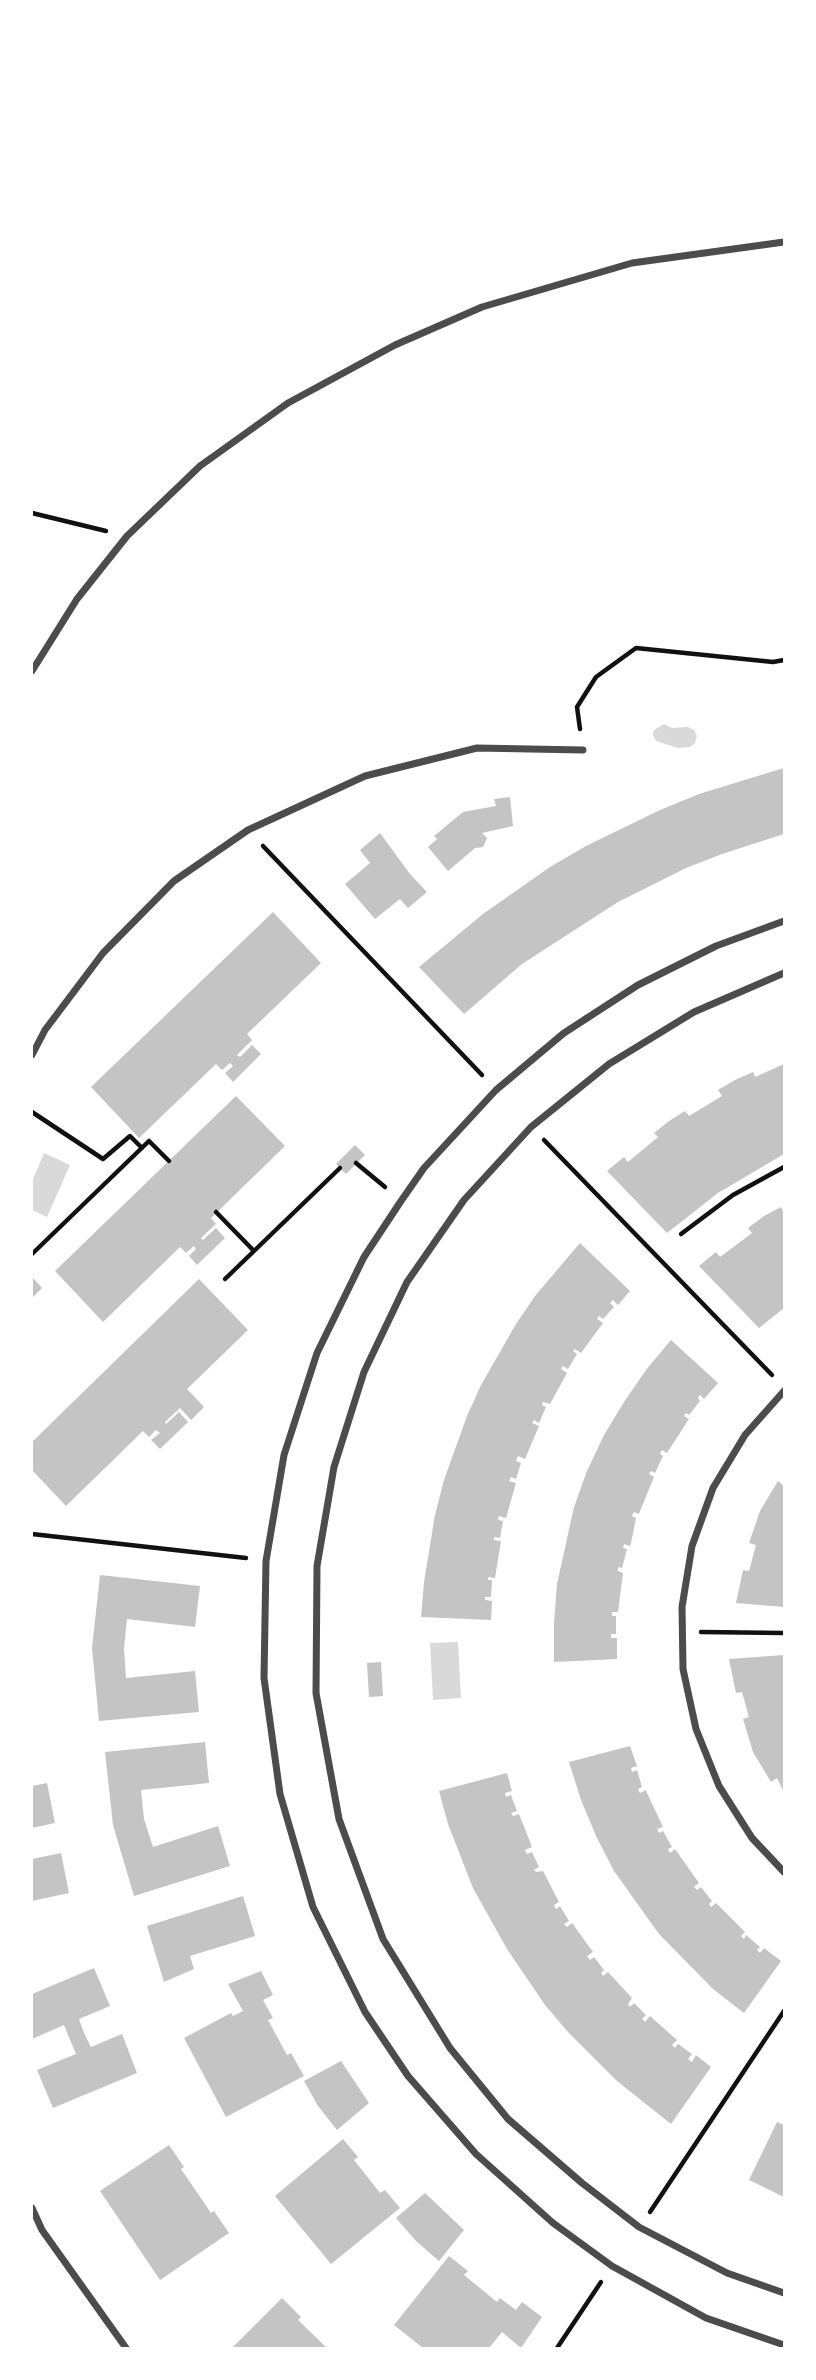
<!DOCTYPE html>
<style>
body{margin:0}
#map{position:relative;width:816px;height:2380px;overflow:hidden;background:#fff;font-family:"DM Sans",sans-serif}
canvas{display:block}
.frame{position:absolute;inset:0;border:33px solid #fff;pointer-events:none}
</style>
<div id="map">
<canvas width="816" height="2380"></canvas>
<div class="frame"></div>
</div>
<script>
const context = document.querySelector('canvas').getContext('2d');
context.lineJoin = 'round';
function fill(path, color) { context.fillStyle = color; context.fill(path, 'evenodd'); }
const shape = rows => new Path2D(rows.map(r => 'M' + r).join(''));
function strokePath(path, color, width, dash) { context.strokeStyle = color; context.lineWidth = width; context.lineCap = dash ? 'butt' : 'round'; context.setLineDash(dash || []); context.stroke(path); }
const water = shape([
 [664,724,672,728,688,727,694,730,697,736,695,743,690,747,678,748,656,741,653,735,654,730],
 [44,1153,70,1165,47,1217,32,1210,32,1182],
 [458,1642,461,1698,433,1700,430,1643]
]);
const building = shape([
 [784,768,784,834,722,854,686,868,618,902,522,964,464,1014,419,967,483,914,550,867,586,846,660,810,699,794],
 [510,797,513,826,482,833,487,838,483,847,475,848,448,871,428,847,437,839,434,836,463,812,496,806,494,799],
 [380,833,410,874,427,892,408,908,400,899,375,919,345,884,370,863,360,850],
 [273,912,321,963,247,1034,252,1040,237,1055,240,1057,252,1045,261,1054,233,1082,225,1073,233,1066,230,1063,222,1070,216,1064,139,1138,91,1087],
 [784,1064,784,1154,718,1193,667,1233,607,1171,624,1157,628,1162,658,1137,654,1133,669,1121,685,1111,689,1116,722,1096,718,1090,735,1080,753,1072,755,1077],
 [236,1096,285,1146,211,1218,216,1224,201,1238,203,1240,216,1228,225,1238,197,1265,189,1256,196,1249,194,1246,186,1253,180,1247,103,1322,55,1271],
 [355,1145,365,1155,346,1174,336,1164],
 [781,1207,784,1213,784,1308,759,1328,699,1266,716,1252,720,1257,752,1233,748,1228,764,1216],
 [580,1243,630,1291,618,1305,613,1300,610,1303,614,1307,603,1319,599,1316,597,1319,603,1323,581,1353,575,1349,573,1351,577,1354,568,1369,563,1366,561,1369,567,1373,550,1404,543,1402,542,1405,546,1407,539,1423,534,1420,532,1423,539,1426,525,1459,518,1456,516,1461,521,1463,516,1479,511,1477,509,1481,516,1483,506,1518,499,1516,498,1520,503,1521,500,1538,494,1537,494,1540,501,1541,495,1578,488,1577,488,1580,492,1580,491,1597,485,1597,485,1600,492,1601,491,1620,421,1617,424,1582,435,1515,444,1480,467,1416,481,1385,516,1324,535,1296],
 [32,1277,42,1288,32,1298],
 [199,1279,248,1330,187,1389,204,1407,191,1420,180,1408,165,1422,166,1424,179,1412,188,1422,160,1449,151,1440,160,1433,156,1430,149,1437,143,1431,66,1506,32,1470,32,1442],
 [671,1340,718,1383,704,1399,700,1395,698,1398,700,1401,689,1415,686,1413,684,1416,689,1419,667,1453,662,1450,660,1454,663,1456,655,1473,651,1471,649,1474,654,1477,640,1511,639,1514,634,1512,632,1516,636,1518,631,1543,630,1546,624,1544,623,1548,627,1549,622,1568,618,1567,618,1571,623,1573,618,1612,612,1612,612,1616,616,1616,616,1634,611,1634,611,1638,617,1638,617,1659,554,1662,554,1623,557,1584,574,1507,587,1471,604,1435,624,1402,646,1370],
 [778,1481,784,1486,784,1607,736,1603,743,1570,749,1571,756,1545,749,1543,760,1511],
 [100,1575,200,1586,195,1627,127,1619,124,1648,126,1678,195,1671,199,1712,99,1721,92,1648],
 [784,1655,784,1792,777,1778,771,1782,753,1752,743,1719,749,1717,742,1692,736,1693,729,1659],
 [381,1662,383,1696,369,1697,367,1663],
 [205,1742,209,1783,141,1790,144,1819,153,1847,218,1826,230,1866,134,1896,113,1825,105,1752],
 [630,1746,637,1766,631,1768,632,1772,637,1770,642,1787,638,1789,640,1793,646,1790,647,1793,663,1827,657,1829,659,1833,663,1831,672,1847,668,1849,670,1853,675,1849,699,1883,694,1887,697,1890,701,1887,712,1901,709,1904,711,1907,716,1903,745,1932,741,1936,744,1939,746,1935,760,1947,757,1950,760,1953,764,1948,781,1961,744,2013,713,1989,659,1934,614,1871,596,1836,581,1800,569,1762],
 [507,1773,512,1791,505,1793,506,1797,511,1795,517,1811,511,1813,513,1816,519,1814,532,1847,525,1850,527,1854,532,1852,539,1867,534,1870,536,1872,543,1871,559,1902,554,1905,556,1909,560,1906,569,1921,564,1924,567,1927,572,1923,593,1952,587,1956,590,1960,594,1957,604,1970,601,1973,603,1976,608,1972,632,1998,628,2004,630,2007,634,2003,646,2015,642,2019,645,2022,650,2016,677,2040,672,2045,675,2048,678,2044,692,2054,688,2059,692,2062,696,2055,711,2067,671,2124,617,2081,568,2032,545,2005,507,1949,473,1888,448,1824,439,1791],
 [47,1783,55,1823,32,1828,32,1786],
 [61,1853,69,1893,32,1901,32,1859],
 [243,1896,255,1936,190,1956,194,1969,164,1982,147,1926],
 [94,1968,110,2006,79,2019,84,2033,91,2047,122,2034,137,2073,53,2108,37,2070,76,2054,64,2025,32,2039,32,1994],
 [261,1971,273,1995,263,2000,273,2018,268,2020,287,2055,291,2053,304,2076,226,2117,184,2038,231,2013,233,2016,243,2011,228,1984],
 [341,2061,369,2103,337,2130,318,2106,304,2081],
 [777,2122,784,2125,784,2197,749,2180],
 [343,2139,358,2157,354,2160,380,2193,385,2190,400,2208,331,2264,275,2196],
 [169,2145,184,2167,181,2169,211,2213,214,2211,229,2233,160,2280,100,2191],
 [425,2193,464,2230,439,2261,416,2241,396,2218],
 [449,2256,468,2271,464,2275,497,2302,500,2298,516,2310,522,2302,542,2317,521,2348,502,2332,489,2348,423,2348,394,2325],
 [282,2298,301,2317,298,2320,327,2348,232,2348]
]);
const path = shape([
 [32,513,106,531],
 [580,729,577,707,596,677,636,648,773,662,784,660],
 [263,846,482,1075],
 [32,1112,103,1159,130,1136,142,1148],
 [544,1140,772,1375],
 [356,1163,385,1187],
 [216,1212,254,1251],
 [681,1234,733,1195,784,1167],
 [32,1254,149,1141,169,1161],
 [225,1279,340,1168],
 [32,1534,246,1558],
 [701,1632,784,1633],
 [650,2212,784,2011],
 [557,2348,601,2282]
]);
const minor = shape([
 [32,671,77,599,127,536,200,466,288,403,395,345,482,307,632,263,784,242],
 [784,921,716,946,638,985,564,1033,496,1090,424,1168,401,1201,364,1257,317,1353,284,1455,266,1561,264,1678,280,1794,313,1907,365,2012,408,2076,476,2154,553,2223,612,2266,706,2318,784,2345],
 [784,973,694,1012,609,1064,531,1127,464,1200,407,1282,364,1372,334,1467,317,1566,316,1693,339,1819,383,1939,450,2048,508,2119,582,2183,639,2227,727,2273,784,2293],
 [32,1055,45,1030,103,953,174,881,248,830,365,776,477,748,583,750],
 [784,1391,745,1435,713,1488,692,1546,682,1607,683,1669,696,1729,719,1786,752,1838,784,1872],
 [32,2208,42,2230,126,2348]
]);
fill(water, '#d9d9d9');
fill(building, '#c4c4c4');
strokePath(path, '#111', 4.5);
strokePath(minor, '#4c4c4c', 7);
</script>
